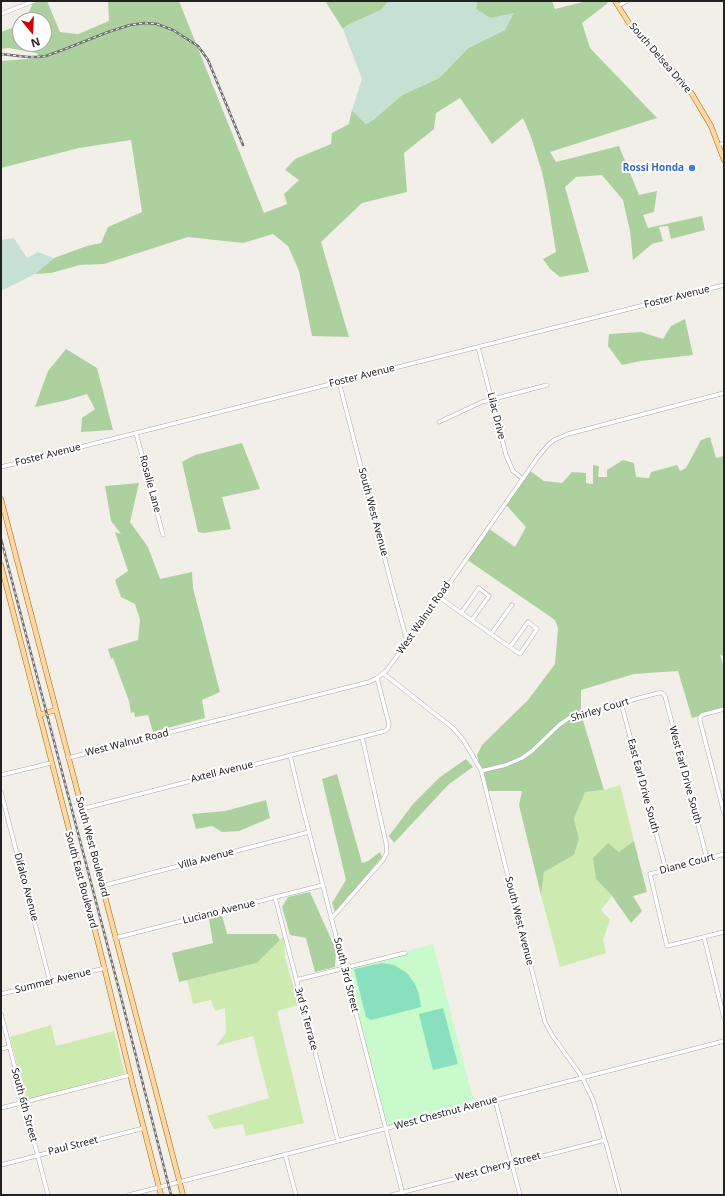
<!DOCTYPE html>
<style>
body{margin:0}
#map{position:relative;width:725px;height:1196px;overflow:hidden;background:#f2efe9;font-family:"Noto Sans",sans-serif}
canvas{display:block}
.frame{position:absolute;inset:0;border:2px solid #222;pointer-events:none}
.north{position:absolute;left:12px;top:12px;width:40px;height:40px;box-sizing:border-box;background:#fff;border:1px solid #a7a7a7;border-radius:50%;rotate:162deg;font-size:11px;font-weight:700;line-height:16px;text-align:center;color:#222}
.north::after{content:'';display:block;margin:auto;width:14px;height:18px;background:#d40000;clip-path:polygon(50% 0,100% 100%,50% 72%,0 100%)}
</style>
<div id="map">
<canvas width="725" height="1196"></canvas>
<div class="frame"></div>
<div class="north">N</div>
</div>
<script>
const context = document.querySelector('canvas').getContext('2d');
context.lineJoin = 'round';
function fill(path, color) { context.fillStyle = color; context.fill(path, 'evenodd'); }
const shape = rows => new Path2D(rows.map(r => 'M' + r).join(''));
function strokePath(path, color, width, dash) { context.strokeStyle = color; context.lineWidth = width; context.lineCap = dash ? 'butt' : 'round'; context.setLineDash(dash || []); context.stroke(path); }
function drawText(font, color, halo, rows, align = 'center') {
  context.font = font + ' "Noto Sans",sans-serif'; context.lineWidth = 4; context.setLineDash([]); context.textBaseline = 'middle'; context.strokeStyle = halo; context.fillStyle = color; for (const [text, x, y, turn = 0] of rows) {
    context.save(); context.translate(x, y); context.rotate((+turn || 0) * Math.PI / 180); context.textAlign = isNaN(turn) ? turn : align; if (halo) context.strokeText(text, 0, 0); context.fillText(text, 0, 0); context.restore();
  }
}
const grass = shape([
 [620,785,634,841,619,853,596,879,612,896,601,910,610,920,603,940,606,953,560,967,541,895,544,872,574,855,579,839,574,819,585,792,604,790],
 [284,936,285,958,299,1005,277,1011,304,1123,246,1136,243,1124,214,1129,207,1116,269,1098,253,1036,216,1046,226,1033,225,1008,215,1011,211,1000,193,1004,187,980,257,963],
 [51,1025,56,1046,114,1031,125,1073,26,1100,10,1037]
]);
const forest = shape([
 [34,1,47,1,60,32,78,34,109,21,108,1,179,1,264,213,287,204,284,194,299,180,285,170,295,159,331,144,332,133,349,124,352,110,366,124,374,119,402,95,439,78,468,48,505,30,490,18,476,9,477,1,552,1,555,9,587,1,606,1,608,3,582,23,590,48,657,118,550,152,556,162,619,146,639,195,657,191,654,212,643,215,648,228,702,216,705,230,671,239,668,226,659,227,663,241,652,244,633,260,630,231,623,200,602,175,576,177,565,187,589,272,560,277,550,269,543,259,556,252,547,196,542,172,531,137,523,118,492,144,460,98,436,113,434,129,404,153,407,192,362,203,321,242,349,337,312,336,299,271,288,246,273,234,243,243,188,237,104,264,80,265,51,273,35,274,54,258,87,246,101,243,108,227,142,212,131,140,79,148,1,168,1,61,39,58,37,53,9,48,1,49,1,32,20,25,20,44,44,44,44,20,25,20],
 [325,1,389,1,381,10,346,26,343,29],
 [685,319,693,355,641,361,622,365,608,346,609,334,641,332,663,339,671,326],
 [66,349,97,368,113,430,81,432,82,418,95,409,87,394,67,400,35,407,48,371],
 [710,437,716,458,724,456,724,656,720,655,724,667,724,709,692,718,678,671,634,674,581,690,581,714,604,790,585,792,574,819,579,839,574,855,544,872,541,895,519,805,522,791,486,791,477,755,482,745,528,700,555,664,558,628,555,620,466,559,488,528,515,547,526,527,505,504,529,470,544,481,562,483,572,472,586,473,586,483,593,484,593,465,599,466,598,477,607,477,607,470,623,460,634,463,636,477,649,478,651,472,677,465,680,471,686,468,701,440],
 [242,443,260,489,222,497,231,529,204,533,198,532,182,462,195,455],
 [139,483,130,522,148,547,160,579,192,572,193,588,220,692,202,700,205,718,153,732,148,715,135,717,134,712,131,713,129,701,113,658,111,659,108,649,138,640,140,620,135,604,121,597,115,580,128,571,115,532,121,534,111,521,105,486],
 [466,759,473,767,449,784,394,843,389,836,413,804,440,777],
 [337,774,362,863,368,861,380,852,382,857,335,912,332,903,346,880,322,779],
 [266,800,270,818,239,831,222,832,212,826,196,829,192,814,225,811],
 [634,841,647,892,633,896,642,911,631,923,612,896,596,879,593,858,608,843,619,852],
 [310,892,336,950,335,967,315,972,306,938,290,935,282,907,288,897],
 [222,915,227,934,276,934,280,940,257,963,179,982,172,953,213,943,209,919]
]);
const wetland = shape([
 [389,1,477,1,476,9,490,18,514,13,505,30,468,48,439,78,402,95,374,119,366,124,352,110,362,79,343,29,346,26,381,10],
 [14,238,27,258,38,252,54,258,35,274,1,291,1,240]
]);
const park = shape([
 [433,944,475,1106,385,1129,344,968]
]);
const pitch = shape([
 [382,963,394,965,407,973,415,984,419,994,421,1007,371,1020,366,1017,354,969],
 [443,1008,458,1064,433,1070,419,1014]
]);
const minor = shape([
 [618,6,627,1],
 [1,14,34,1],
 [719,145,724,143],
 [478,347,506,455,513,471,523,479],
 [339,382,391,583,406,637,409,640],
 [439,422,482,402,547,385],
 [136,433,163,535],
 [1,467,724,285],
 [439,597,501,641,520,654,537,629,528,622,510,647],
 [461,613,479,588,489,596,472,620],
 [491,634,512,605],
 [384,674,453,728,464,741,478,765,481,770,545,1022,552,1035,582,1077,593,1100,607,1147,620,1195],
 [621,703,666,870],
 [724,709,702,715,700,717,700,721,724,813],
 [290,755,301,801,403,1195],
 [68,758,369,682,377,678,386,671,426,617,538,457,548,445,554,440,568,434,724,393],
 [481,771,506,765,522,758,532,751,559,725,569,718,602,708,658,693,662,693,665,696,707,859],
 [1,775,51,763],
 [1,792,50,982],
 [82,809,385,731,388,728,389,724,377,678],
 [724,856,724,854,650,874,667,946,724,932],
 [102,886,309,832],
 [275,897,338,1141],
 [331,919,383,860,387,852,386,843,362,737],
 [704,937,724,1018],
 [115,938,323,885],
 [296,980,405,953],
 [1,994,105,968],
 [1,1014,48,1195],
 [1,1049,9,1047],
 [495,1100,520,1195],
 [1,1108,130,1075],
 [285,1154,296,1195],
 [1,1165,144,1128],
 [129,1195,724,1041],
 [392,1195,605,1140]
]);
const major = shape([
 [615,1,629,23,638,33,673,71,692,94,711,126,724,160],
 [1,499,183,1195],
 [1,565,100,950,133,1086,161,1195],
 [39,715,55,710]
]);
const rail = shape([
 [1,54,28,57,37,57,46,56,65,49,108,32,130,25,145,23,157,24,173,30,198,46,208,60,243,145],
 [1,539,122,1001,171,1195]
]);
const markers = [
 [692,168,4,"#3f7fe0"]
];
const streetNames = [
 ["South Delsea Drive",660,58,49],
 ["Foster Avenue",677,297,-14],
 ["Foster Avenue",362,376,-14],
 ["Lilac Drive",496,416,76],
 ["Foster Avenue",48,455,-14],
 ["Rosalie Lane",150,484,75],
 ["South West Avenue",373,512,75],
 ["West Walnut Road",424,618,-55],
 ["Shirley Court",600,710,-17],
 ["West Walnut Road",127,743,-14],
 ["Axtell Avenue",222,772,-14],
 ["West Earl Drive South",685,775,75],
 ["East Earl Drive South",643,786,75],
 ["South West Boulevard",92,847,75],
 ["Villa Avenue",206,859,-15],
 ["Diane Court",687,864,-15],
 ["South East Boulevard",81,880,75],
 ["Difalco Avenue",26,887,75],
 ["Luciano Avenue",219,912,-14],
 ["South West Avenue",519,921,76],
 ["South 3rd Street",346,975,76],
 ["Summer Avenue",53,981,-14],
 ["3rd St Terrace",306,1019,75],
 ["South 6th Street",24,1105,75],
 ["West Chestnut Avenue",446,1113,-15],
 ["Paul Street",73,1146,-14],
 ["West Cherry Street",498,1167,-15]
];
const shopNames = [
 ["Rossi Honda",684,168]
];
fill(grass, '#cdebb0');
fill(forest, '#add19e');
fill(wetland, '#c6e0d4');
fill(park, '#c8facc');
fill(pitch, '#88e0be');
strokePath(minor, '#a9a9a9', 4.5);
strokePath(major, '#a06b00', 5.5);
strokePath(minor, '#fff', 3.5);
strokePath(major, '#fcd6a4', 4.5);
strokePath(rail, '#707070', 2.5);
strokePath(rail, '#fff', 1, [3]);
for (const [x, y, r, color] of markers) { const dot = new Path2D(); dot.arc(x, y, r, 0, 2 * Math.PI); context.fillStyle = color; context.fill(dot); strokePath(dot, '#fff', 1.5); }
drawText('10px', '#222', '#fff', streetNames);
drawText('bold 10px', '#366cbe', '#fff', shopNames, 'right');
</script>
